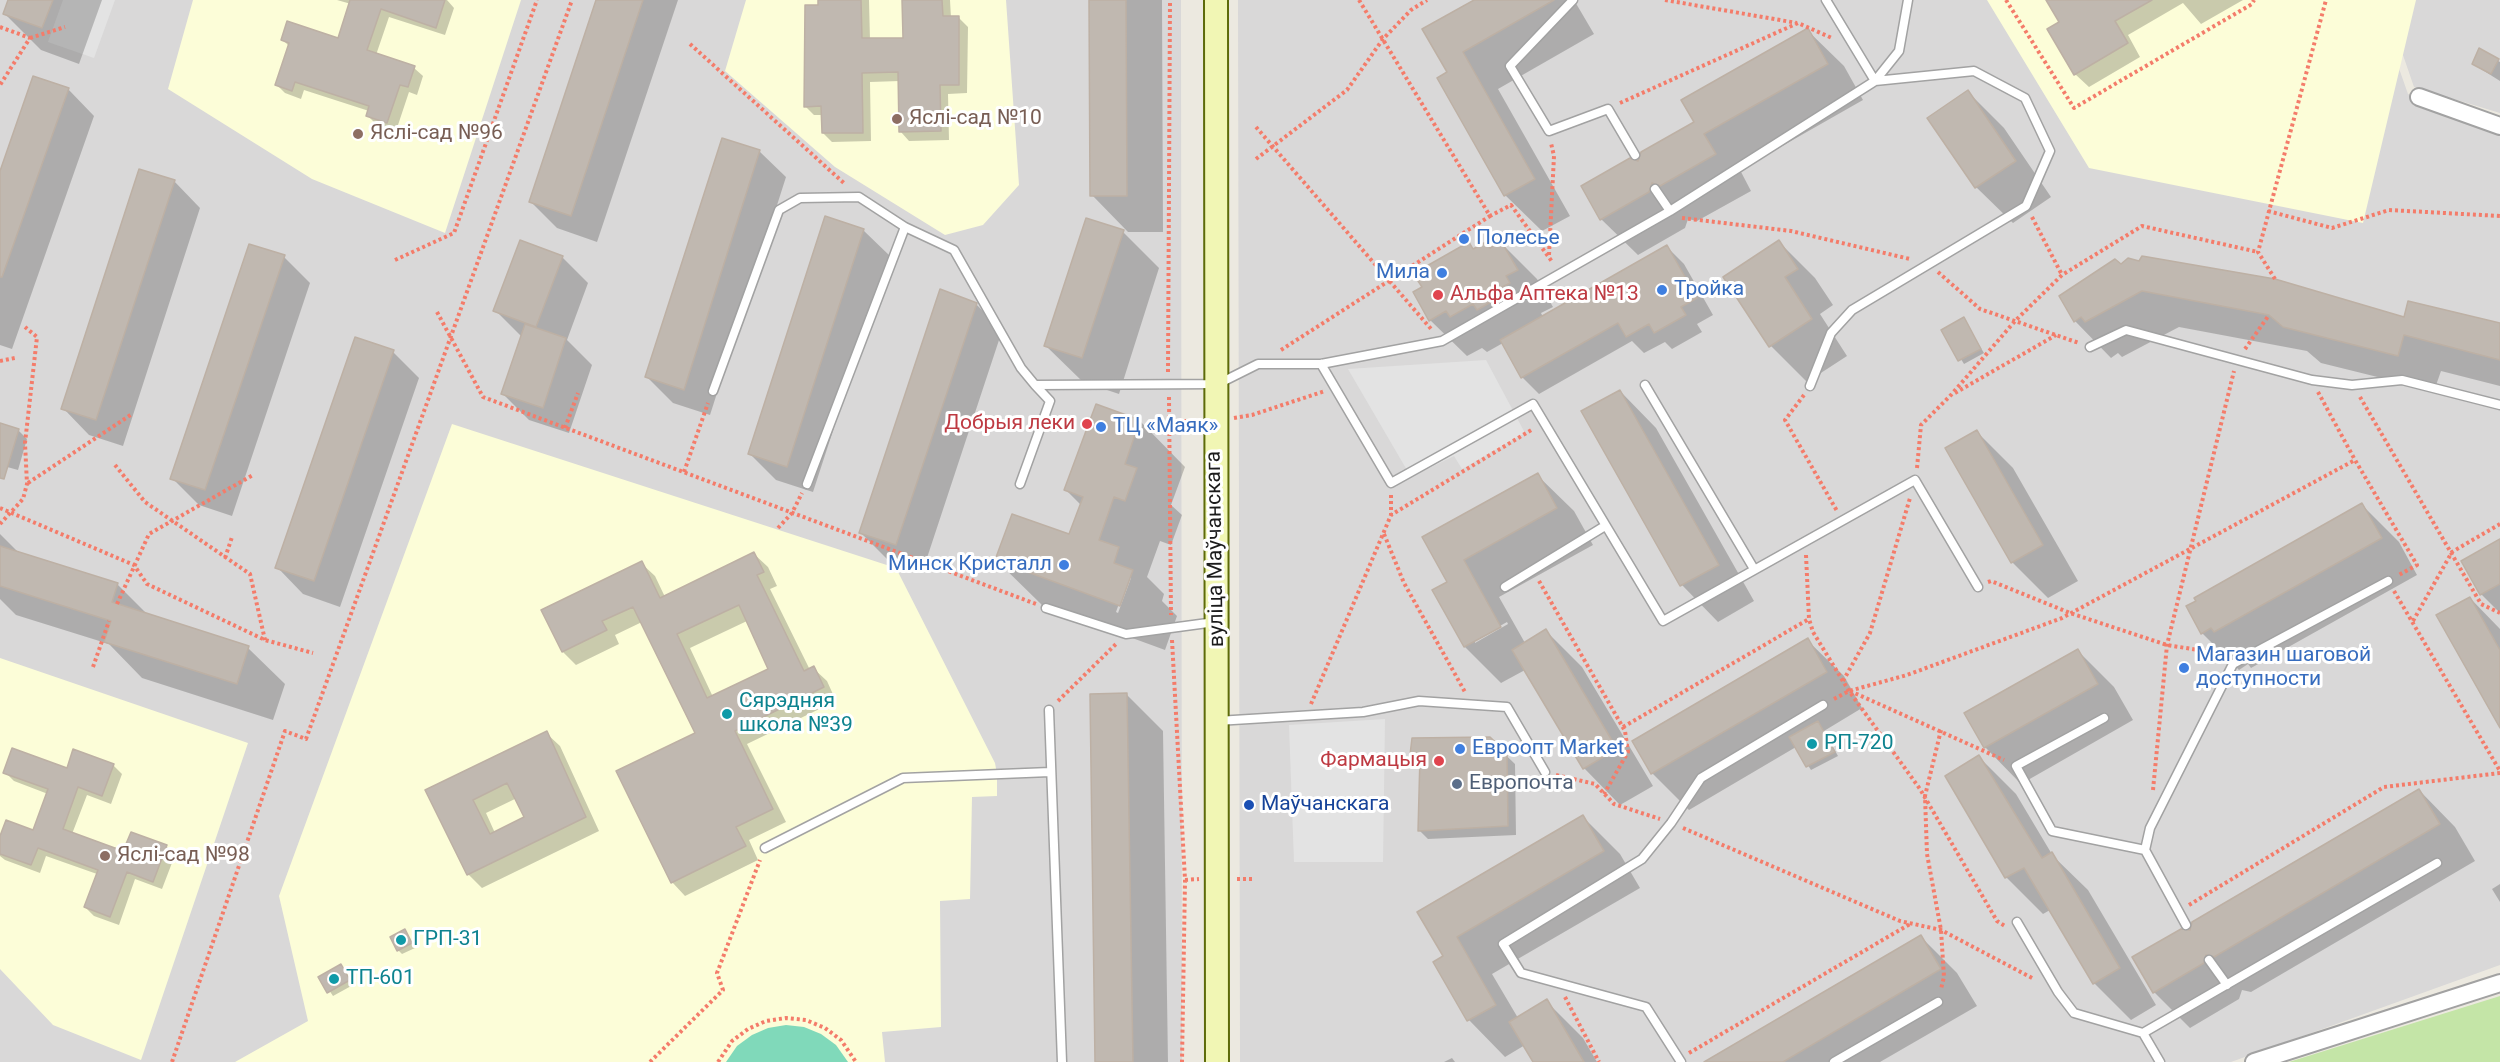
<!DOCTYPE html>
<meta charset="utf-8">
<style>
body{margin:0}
canvas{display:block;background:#ece9e0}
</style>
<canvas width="2500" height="1062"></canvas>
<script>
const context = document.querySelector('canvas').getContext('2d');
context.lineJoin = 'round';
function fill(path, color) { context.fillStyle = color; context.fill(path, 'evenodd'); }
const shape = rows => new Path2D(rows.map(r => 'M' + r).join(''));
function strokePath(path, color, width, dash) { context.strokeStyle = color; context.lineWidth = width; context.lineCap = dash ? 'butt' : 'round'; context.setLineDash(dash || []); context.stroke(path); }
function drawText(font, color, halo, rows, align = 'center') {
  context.font = font + ' Roboto,sans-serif'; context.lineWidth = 6; context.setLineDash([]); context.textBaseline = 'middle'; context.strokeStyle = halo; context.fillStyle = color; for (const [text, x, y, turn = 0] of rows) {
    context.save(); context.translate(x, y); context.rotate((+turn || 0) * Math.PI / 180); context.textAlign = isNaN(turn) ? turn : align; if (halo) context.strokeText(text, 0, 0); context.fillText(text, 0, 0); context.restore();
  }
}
const residential = shape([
 [0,0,1181,0,1182,1062,0,1062],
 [1238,0,2375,0,2408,94,2500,134,2500,965,2231,1062,1240,1062],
 [2384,0,2500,0,2500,113,2414,87]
]);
const education = shape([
 [193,0,521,0,445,233,312,179,168,89],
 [746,0,1006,0,1019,185,983,225,945,235,835,167,725,71],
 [1987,0,2416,0,2363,223,2089,168],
 [452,424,896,568,995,763,997,774,997,796,972,797,970,899,940,901,941,1027,882,1032,885,1062,235,1062,308,1021,279,896],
 [0,658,248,743,141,1060,53,1025,0,969]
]);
const grass = shape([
 [2500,996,2500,1062,2289,1062]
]);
const pitch = shape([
 [786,1025,804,1027,821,1034,836,1045,848,1062,726,1062,737,1046,752,1035,768,1028]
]);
const parking = shape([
 [63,0,115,0,94,58,48,42],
 [1486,360,1525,433,1462,469,1454,456,1411,477,1348,369],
 [1385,719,1383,862,1294,862,1289,725]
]);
const shadow = shape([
 [10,0,102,0,79,64,41,50,5,14],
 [337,0,447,0,454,8,445,35,389,17,376,55,414,68,423,76,417,95,409,92,396,131,377,125,368,116,369,111,304,90,301,99,285,93,276,84,289,46,283,40,339,40,351,4],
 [598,0,678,0,597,242,557,228,531,202],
 [820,0,869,0,870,40,905,39,904,0,950,0,951,18,959,18,968,27,967,93,948,94,949,140,909,141,901,132,900,81,870,82,871,141,832,142,823,133,823,115,814,115,805,106],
 [1091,0,1162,0,1163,232,1128,232,1092,195],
 [1477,0,1574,0,1594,34,1498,89,1570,216,1542,231,1505,195,1449,73],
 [2048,0,2243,0,2201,24,2183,3,2128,35,2140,57,2089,87,2075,74,2061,23],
 [1807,30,1844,66,1863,100,1740,170,1751,191,1697,221,1688,219,1685,228,1638,255,1601,219,1639,163,1696,123],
 [2480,51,2500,62,2500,81,2473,64],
 [68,89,94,116,12,349,0,345,0,175],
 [1968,92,2004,128,2051,197,2013,223,1976,187],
 [759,151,786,177,710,415,673,403,647,377],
 [174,181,200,208,123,446,89,435,63,408],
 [863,230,890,256,813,492,776,480,750,454],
 [1123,232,1159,268,1119,394,1083,382,1046,346],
 [1779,242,1815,278,1833,305,1820,314,1847,356,1807,382,1771,346,1725,277],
 [1501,243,1537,279,1553,307,1541,313,1543,317,1667,247,1684,264,1713,315,1697,324,1702,332,1672,349,1665,342,1644,353,1632,341,1539,394,1522,377,1503,343,1487,352,1482,348,1467,356,1430,320,1424,288,1431,275,1469,244,1475,250,1486,244,1491,249],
 [284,257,310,283,232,516,199,505,172,478],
 [562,257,588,283,567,340,592,365,569,433,529,420,503,394,522,337,495,310],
 [2121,265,2405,319,2500,324,2500,386,2441,371,2434,391,2321,363,2307,351,2179,327,2122,357,2118,353,2111,358,2075,321,2061,297],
 [976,304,1002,331,923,570,887,559,861,533],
 [1963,319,1984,353,1964,364,1943,330],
 [393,352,419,378,340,607,303,594,277,567],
 [1620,391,1656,428,1754,601,1718,622,1682,585,1584,412],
 [1097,406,1140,421,1185,467,1171,505,1182,515,1171,545,1160,541,1147,577,1164,594,1162,601,1177,616,1165,650,1042,605,996,560,1070,536,1081,505,1066,490],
 [1129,576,1131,578,1118,613,1116,612],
 [0,425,18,430,27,439,18,470,0,465],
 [1977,432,2013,468,2078,581,2048,598,2012,562],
 [1537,475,1574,511,1593,545,1499,597,1525,643,1546,631,1582,667,1653,786,1620,805,1584,768,1525,670,1501,683,1465,647,1434,591,1449,582,1424,537],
 [1507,622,1508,624,1475,643,1475,640],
 [2362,505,2399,542,2417,575,2251,668,2248,664,2239,670,2202,633,2188,607],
 [0,534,19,553,118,585,149,616,248,648,285,684,273,720,142,678,109,644,16,615,0,599],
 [2500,540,2500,613,2481,594],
 [754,554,768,567,777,586,770,589,810,670,813,668,827,681,836,701,747,744,786,822,749,840,758,860,685,896,672,882,697,733,642,622,615,635,619,644,576,665,563,652,641,563,655,576,665,597],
 [747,621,770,670,713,697,690,648],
 [2470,598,2500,629,2500,725],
 [1807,640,1844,676,1862,708,1824,731,1838,756,1811,770,1796,747,1689,810,1652,773,1634,741],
 [2078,651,2114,687,2133,720,2021,784,1985,747],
 [1127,695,1163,731,1168,1062,1097,1062],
 [546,733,560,746,599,831,482,888,468,874,427,791],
 [517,798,526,818,495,833,486,813],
 [1489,739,1515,764,1516,835,1428,839,1419,830,1421,765,1412,755],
 [1979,757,2016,794,2053,856,2088,890,2156,1005,2131,1020,2094,983,2050,910,2043,914,2006,877],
 [113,765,122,774,111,804,87,795,72,834,124,853,166,846,175,855,162,889,135,879,119,925,94,916,85,907,97,874,46,856,40,873,5,860,0,856,0,840,34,832,48,794,14,781,5,772],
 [2419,790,2455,827,2475,861,2251,992,2242,990,2239,999,2190,1028,2154,992,2191,932],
 [1583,817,1620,854,1640,888,1492,974,1518,1018,1546,1001,1583,1038,1597,1062,1535,1062,1525,1045,1505,1057,1469,1020,1435,963,1445,957,1419,913],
 [2500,884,2500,902,2492,889],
 [405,931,415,948,402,954,398,950],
 [1921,937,1957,973,1977,1006,1880,1062,1708,1062],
 [341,966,353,985,333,996,321,978],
 [1452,1058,1455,1062,1444,1062]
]);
const building = shape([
 [8,0,53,0,42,28,3,14,8,0],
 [350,0,445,0,436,28,381,9,367,50,415,66,408,87,400,85,387,123,366,116,369,106,295,82,292,91,275,85,289,43,281,40,287,21,338,38,350,0],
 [596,0,643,0,571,216,529,202,596,0],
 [818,0,861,0,862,38,903,38,902,0,942,0,943,16,959,16,959,85,940,85,941,131,899,132,898,72,862,73,863,133,822,133,821,106,804,107,805,5,818,5,818,0],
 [1089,0,1126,0,1127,196,1090,196,1089,0],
 [1474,0,1554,0,1463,52,1535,179,1504,196,1437,78,1447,72,1422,29,1474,0],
 [2046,0,2152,0,2115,21,2128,43,2074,75,2047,29,2059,22,2046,0],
 [1808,28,1828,64,1704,134,1716,154,1660,186,1652,183,1649,192,1600,220,1581,186,1630,158,1638,161,1641,152,1694,122,1681,100,1808,28],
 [2479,48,2499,59,2491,74,2472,64,2479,48],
 [33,76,69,88,2,277,0,277,0,171,33,76],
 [1968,90,2016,161,1975,188,1927,118,1968,90],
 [722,138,760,150,684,390,645,377,722,138],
 [139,169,175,180,96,420,61,409,139,169],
 [825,216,864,229,787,467,748,454,825,216],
 [1086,218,1124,230,1082,358,1044,346,1086,218],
 [520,240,563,256,536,327,493,311,520,240],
 [1779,240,1798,269,1785,277,1812,319,1769,347,1723,277,1779,240],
 [1501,241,1518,270,1506,276,1510,283,1487,295,1491,302,1477,310,1473,304,1450,317,1446,311,1429,321,1413,292,1422,287,1418,281,1429,275,1425,267,1469,242,1473,249,1486,242,1490,248,1501,241],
 [249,244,285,255,205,490,170,479,249,244],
 [1667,245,1697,298,1681,307,1686,315,1654,333,1649,324,1626,337,1618,323,1521,378,1500,340,1667,245],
 [2142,256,2275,279,2404,317,2408,301,2500,323,2500,360,2404,335,2398,356,2283,327,2269,315,2142,291,2085,322,2081,317,2074,322,2059,296,2115,259,2121,264,2128,258,2139,261,2142,256],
 [940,289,977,303,896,545,859,533,940,289],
 [1964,317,1981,349,1958,361,1941,330,1964,317],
 [525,324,566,338,543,408,501,394,525,324],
 [355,337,394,350,314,581,275,568,355,337],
 [1620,390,1719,565,1680,586,1581,411,1620,390],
 [1096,404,1140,420,1125,464,1137,468,1125,501,1114,497,1099,540,1119,547,1114,563,1133,570,1120,606,995,560,1012,514,1069,534,1083,497,1064,490,1096,404],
 [0,423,19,429,4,479,0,478,0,423],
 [1977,430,2043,545,2011,563,1945,448,1977,430],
 [1538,473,1557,508,1464,560,1501,627,1464,647,1432,590,1447,582,1422,537,1538,473],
 [2362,503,2382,538,2214,632,2211,628,2201,634,2186,606,2196,601,2194,598,2362,503],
 [2500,539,2500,584,2480,595,2461,561,2500,539],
 [0,546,118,583,112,602,249,646,237,684,104,642,111,621,0,586,0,546],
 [754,552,764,572,757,575,804,671,814,666,824,687,735,731,773,809,736,827,746,846,671,883,616,771,695,733,633,607,602,621,607,630,562,652,541,610,642,561,660,598,754,552],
 [739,605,768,669,707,698,677,634,739,605],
 [2470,597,2500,650,2500,728,2436,615,2470,597],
 [1546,629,1617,749,1583,769,1512,650,1546,629],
 [1808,638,1827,672,1651,774,1632,741,1808,638],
 [2078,649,2098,684,1984,748,1964,713,2078,649],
 [1127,693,1133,1062,1095,1062,1090,694,1127,693],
 [1818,721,1835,752,1806,767,1789,737,1818,721],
 [547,731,586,817,467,875,425,790,547,731],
 [507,783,524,817,490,834,473,800,507,783],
 [1490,737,1507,753,1508,826,1418,831,1420,756,1410,755,1412,738,1490,737],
 [12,748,67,768,73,749,114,764,102,796,78,787,63,829,123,851,131,832,167,845,153,882,127,872,110,917,84,907,98,870,38,848,31,865,0,854,0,836,6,820,33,830,48,789,3,773,12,748],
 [1979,755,2042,858,2052,852,2120,968,2093,984,2024,868,2005,878,1945,776,1979,755],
 [2419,789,2440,824,2214,957,2206,955,2204,963,2153,993,2132,957,2181,929,2190,930,2192,922,2419,789],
 [1583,815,1604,851,1457,937,1496,1005,1467,1021,1433,962,1443,956,1417,912,1583,815],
 [405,929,412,943,397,951,390,937,405,929],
 [1921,935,1941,969,1783,1062,1704,1062,1921,935],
 [341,964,350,980,327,993,318,977,341,964],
 [1547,999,1584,1062,1533,1062,1509,1022,1547,999]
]);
const path = shape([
 [1359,0,1490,216,1511,205,1553,263],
 [1665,0,1797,23],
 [2006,0,2074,108,2252,4,2254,0],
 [0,27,30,38,0,85],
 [30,38,65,27],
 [690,44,845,184],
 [1620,103,1798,23,1832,38],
 [1256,127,1432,330],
 [1256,159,1347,90,1383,39,1411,10,1427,0],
 [2268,211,2332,228,2389,210,2500,216],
 [2032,217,2062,275],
 [1682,218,1791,231,1910,259],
 [1549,255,1554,156,1551,143],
 [395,260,454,233,537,0],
 [1938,272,1980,309,2079,343],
 [2275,279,2258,252,2326,0],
 [437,312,483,397,1036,604],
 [2245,349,2269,315],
 [1281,350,1490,216],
 [0,361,15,358],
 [1168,372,1170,0],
 [2318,392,2355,460],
 [1955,393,2056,335],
 [1804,395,1785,420,1837,511],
 [1169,397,1171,615],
 [2360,397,2481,604,2500,613],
 [1234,418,1252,415,1325,391],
 [1171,421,1197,421],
 [565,428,578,393],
 [115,465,145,502,250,574,265,640],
 [1917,468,1921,425,1951,395,2015,321,2062,275,2142,226,2258,252],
 [684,472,708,403],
 [28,483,132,414],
 [1391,495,1391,515],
 [0,508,134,565,147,584,265,640,313,653],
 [0,524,23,499,27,484,25,443,37,337,25,327],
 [778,528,792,513,802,493],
 [1384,534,1404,583,1465,692],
 [1806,555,1809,619,1813,632,1849,691,1920,789,1997,921,2005,926],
 [225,558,232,537],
 [1539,581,1625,731,1628,752,1604,794],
 [1988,582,1991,581,2070,613,2167,645,2217,653,2223,656],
 [2394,591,2500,771],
 [117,604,149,534,253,475],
 [2413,621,2452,552,2500,524],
 [1172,640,1185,880,1182,1062],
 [93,667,109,621],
 [1843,681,1870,633,1910,498],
 [1850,691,2004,760],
 [1834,699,1849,691,1907,675,2062,618,2355,460,2417,565,2397,576],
 [1058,701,1117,643],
 [1311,704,1391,515,1533,429],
 [1623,727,1809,619],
 [1941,730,1925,796,1927,854,1941,930,1944,977,1941,989],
 [1556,775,1595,784,1614,804,1660,819],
 [2153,790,2167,645,2234,371],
 [1683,828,1900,921,1941,930,2034,979],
 [1237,879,1254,879],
 [1185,880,1199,879],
 [2189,905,2384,787,2500,773],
 [1565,997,1599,1062],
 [1689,1053,1910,924],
 [172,1062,285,731,306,739,572,0],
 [650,1062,723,990,717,973,760,860],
 [718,1062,732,1041,748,1029,766,1021,786,1018,806,1020,825,1028,841,1040,856,1062]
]);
const lane = shape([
 [1573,0,1510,66,1549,131,1608,109,1635,155],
 [1655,189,1670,211],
 [2090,347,2126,330,2312,380,2352,385,2402,380,2500,405],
 [1321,364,1391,483,1533,404,1663,621,1915,480,1978,587],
 [1645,385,1754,569],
 [1810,386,1831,333,1852,310,2026,206,2050,151,2025,98,1974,71,1875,81,1826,0],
 [713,391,779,210,800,198,859,197,905,227,954,250,1021,368,1035,385,1218,384,1258,364,1321,364,1442,341,1670,211,1875,81,1899,51,1908,0],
 [807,484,905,227],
 [1020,484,1050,401,1035,385],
 [1505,587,1605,526],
 [1046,608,1126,634,1215,622],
 [1049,710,1062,1062],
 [2104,718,2016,766,2052,831,2145,850],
 [1217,721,1363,712,1419,701,1507,707,1545,772],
 [765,848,903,778,1050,772],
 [2017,922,2058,992,2074,1013,2143,1033,2160,1062],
 [2186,925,2145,850,2150,828,2233,664,2388,581],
 [2209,960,2227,985],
 [2143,1033,2437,863],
 [1681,1062,1646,1007,1521,973,1503,944,1642,859,1671,823,1701,778,1823,705],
 [1834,1062,1938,1002]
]);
const street = shape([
 [2419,97,2500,126],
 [2254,1062,2500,983]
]);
const secondary = shape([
 [1216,0,1217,1062]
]);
const markers = [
 [897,119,6,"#8d6e63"],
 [358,134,6,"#8d6e63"],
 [1464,239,6,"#3f7fe0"],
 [1442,273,6,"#3f7fe0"],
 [1662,290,6,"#3f7fe0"],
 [1438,295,6,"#e0444e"],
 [1087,424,6,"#e0444e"],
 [1101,427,6,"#3f7fe0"],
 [1064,565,6,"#3f7fe0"],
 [2184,668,6,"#3f7fe0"],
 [727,714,6,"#0f9aa8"],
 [1812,744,6,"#0f9aa8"],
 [1460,749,6,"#3f7fe0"],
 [1439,761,6,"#e0444e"],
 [1457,784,6,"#5c6f8a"],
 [1249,805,6,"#1a4fb4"],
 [105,856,6,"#8d6e63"],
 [401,940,6,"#0f9aa8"],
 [334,979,6,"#0f9aa8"]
];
const educationNames = [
 ["Яслі-сад №10",909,119],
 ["Яслі-сад №96",370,134],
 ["Яслі-сад №98",117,856]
];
const shopNames = [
 ["Полесье",1476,239],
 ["Мила",1430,273,"right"],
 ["Тройка",1674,290],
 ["ТЦ «Маяк»",1113,427],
 ["Минск Кристалл",1052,565,"right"],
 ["Магазин шаговой",2196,656],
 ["доступности",2196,680],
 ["Евроопт Market",1472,749]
];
const healthNames = [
 ["Альфа Аптека №13",1450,295,"left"],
 ["Добрыя леки",1075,424],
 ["Фармацыя",1427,761]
];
const streetNames = [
 ["вуліца Маўчанскага",1216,549,-91]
];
const cultureNames = [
 ["Сярэдняя",739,702],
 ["школа №39",739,726],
 ["РП-720",1824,744],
 ["ГРП-31",413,940],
 ["ТП-601",346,979]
];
const serviceNames = [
 ["Европочта",1469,784]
];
const transitNames = [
 ["Маўчанскага",1261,805]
];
fill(residential, '#d9d8d8');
fill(education, '#fcfdd8');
fill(grass, '#c4e5a7');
fill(pitch, '#80d9ba');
fill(parking, '#e3e3e3');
fill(shadow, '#0003');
fill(building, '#c0b8b0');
strokePath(building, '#bdb0a4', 1.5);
strokePath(lane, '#a2a2a2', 11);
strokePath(street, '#a2a2a2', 20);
strokePath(secondary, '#5d6b09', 26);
strokePath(path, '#f47c6a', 4, [3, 3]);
strokePath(lane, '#fff', 8);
strokePath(street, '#fff', 16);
strokePath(secondary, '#f1f6b4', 22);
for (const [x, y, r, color] of markers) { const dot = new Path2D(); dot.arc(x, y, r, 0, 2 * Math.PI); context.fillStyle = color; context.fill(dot); strokePath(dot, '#fff', 2); }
drawText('21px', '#785e54', '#fff', educationNames, 'left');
drawText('21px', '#366cbe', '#fff', shopNames, 'left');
drawText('21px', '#be3a42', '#fff', healthNames, 'right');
drawText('21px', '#1b1b1b', '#fff', streetNames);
drawText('21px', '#0d838f', '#fff', cultureNames, 'left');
drawText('21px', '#4e5e75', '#fff', serviceNames, 'left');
drawText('21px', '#164399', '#fff', transitNames, 'left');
</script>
